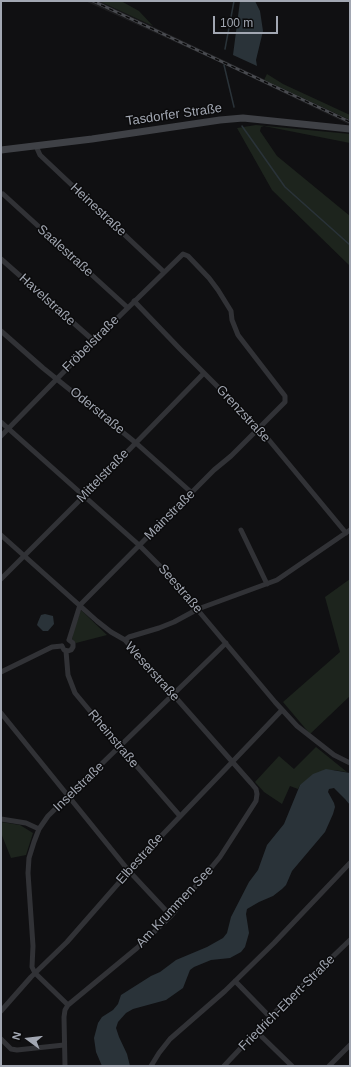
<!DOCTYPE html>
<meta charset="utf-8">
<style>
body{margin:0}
#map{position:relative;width:351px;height:1067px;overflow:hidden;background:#101012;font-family:Arial,sans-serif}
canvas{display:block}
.frame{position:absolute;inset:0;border:2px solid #a2a7b2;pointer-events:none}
.north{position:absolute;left:8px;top:1019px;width:40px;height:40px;-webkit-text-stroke:3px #0b0b0c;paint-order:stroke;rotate:285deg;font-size:11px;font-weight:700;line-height:16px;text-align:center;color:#a2a7b2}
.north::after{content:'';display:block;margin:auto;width:14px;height:18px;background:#a2a7b2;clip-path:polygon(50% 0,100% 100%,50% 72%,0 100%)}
.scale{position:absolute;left:213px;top:16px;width:65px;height:18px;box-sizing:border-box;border:2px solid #a2a7b2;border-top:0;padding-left:5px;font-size:12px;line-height:14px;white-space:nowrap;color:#a2a7b2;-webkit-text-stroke:3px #0b0b0c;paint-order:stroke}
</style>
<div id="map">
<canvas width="351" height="1067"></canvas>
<div class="frame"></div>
<div class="north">N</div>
<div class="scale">100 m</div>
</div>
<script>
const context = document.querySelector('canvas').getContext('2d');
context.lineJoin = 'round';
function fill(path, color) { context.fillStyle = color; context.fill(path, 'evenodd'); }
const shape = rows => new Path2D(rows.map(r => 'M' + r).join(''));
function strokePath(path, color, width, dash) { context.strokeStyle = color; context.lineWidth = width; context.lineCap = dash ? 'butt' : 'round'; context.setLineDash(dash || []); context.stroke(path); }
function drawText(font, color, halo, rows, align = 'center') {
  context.font = font + ' Arial,sans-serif'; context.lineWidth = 3; context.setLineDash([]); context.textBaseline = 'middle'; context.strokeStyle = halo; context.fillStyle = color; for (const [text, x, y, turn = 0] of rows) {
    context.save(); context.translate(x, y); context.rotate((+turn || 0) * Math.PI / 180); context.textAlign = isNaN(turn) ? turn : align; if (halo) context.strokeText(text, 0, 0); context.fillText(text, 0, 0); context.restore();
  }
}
const built = shape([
 [85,1,99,1,350,120,350,125,223,64]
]);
const green = shape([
 [99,1,121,1,139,11,153,26],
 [267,74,283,84,350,115,350,120,264,80],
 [256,125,350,134,350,143,264,126,261,127,260,131,277,156,350,216,350,266,272,190,237,128],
 [350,579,350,696,310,734,283,702,340,652,325,597],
 [81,610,107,635,76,643,72,639,73,632],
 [316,747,347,772,334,770,300,785,298,789,290,786,282,804,264,792,255,782,279,756,294,769],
 [1,822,20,825,33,833,26,855,11,858,1,833]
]);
const water = shape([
 [240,1,255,1,260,11,263,31,256,60,257,66,233,55],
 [45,614,53,616,54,624,48,631,43,631,37,625,38,622,41,615],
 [326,769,350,773,350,805,345,799,334,788,329,789,328,792,334,803,335,807,333,814,325,832,292,871,286,885,282,889,273,896,259,902,247,909,246,914,249,933,245,947,241,952,230,958,211,960,194,967,190,970,183,988,166,1000,133,1009,126,1013,118,1022,116,1028,119,1037,127,1054,130,1066,102,1066,96,1052,94,1038,98,1023,102,1017,113,1010,118,1004,121,995,151,976,160,972,176,960,207,947,223,938,227,933,231,917,249,882,258,870,267,845,284,824,300,785,313,774]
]);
const stream = shape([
 [225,49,234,1],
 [224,65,234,107],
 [242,126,285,187,350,245]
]);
const minor = shape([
 [36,146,40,155,164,272],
 [3,194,127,307],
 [1,259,94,341],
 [134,301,180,349,259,428,346,533],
 [1,331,43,368,136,443,192,493],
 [1,422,139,545,165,571,275,702,297,726,334,755,350,763],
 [1,436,94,341,183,254,188,256,209,278,218,290,231,311,232,320,238,335,285,396,285,402,231,456,214,470,80,605,69,640],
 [241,530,267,584],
 [1,535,97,621,111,632,125,640,251,783,256,789,257,794,256,801,220,857,171,916,137,948,68,1005],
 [1,579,84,496,204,373],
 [125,640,129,637,159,628,174,622,198,609,277,580,350,530],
 [62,646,64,650,68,651,71,650,73,647,73,643,69,640],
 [66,651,68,675,75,693,120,747,180,816],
 [1,672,52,647,62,646],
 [1,713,129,871,171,916],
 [1,819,26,823,39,829],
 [235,981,270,1017],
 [1,1011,31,977,67,942,145,853,282,710],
 [257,1032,292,1066],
 [1,1039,11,1049,17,1050,64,1045],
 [65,1066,64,1017,65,1010,68,1005,35,973,32,967,33,946,28,873,29,858,34,842,39,829,48,816,226,643],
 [151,1066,159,1053,170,1039,225,991,274,943,350,863],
 [224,1066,270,1017,350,940],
 [329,1066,350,1045]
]);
const secondary = shape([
 [1,150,92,139,220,120,243,118,350,129]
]);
const rail = shape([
 [93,1,350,122]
]);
const streetNames = [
 ["Tasdorfer Straße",174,115,-8],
 ["Heinestraße",98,210,43],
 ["Saalestraße",65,251,42],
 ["Havelstraße",47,300,42],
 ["Fröbelstraße",91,344,-45],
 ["Oderstraße",97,411,39],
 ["Grenzstraße",243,414,47],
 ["Mittelstraße",103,476,-46],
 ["Mainstraße",170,515,-45],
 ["Seestraße",180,589,49],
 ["Weserstraße",152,672,48],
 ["Rheinstraße",113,739,50],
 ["Inselstraße",79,787,-44],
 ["Elbestraße",140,859,-48],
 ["Am Krummen See",175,907,-47],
 ["Friedrich-Ebert-Straße",287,1003,-45]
];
fill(built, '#1c1c1e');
fill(green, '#1d241d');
fill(water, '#2a3339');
strokePath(stream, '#2a3339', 1.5);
strokePath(minor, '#313236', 5);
strokePath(secondary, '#3f4146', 7);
strokePath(rail, '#484a4f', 3);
strokePath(rail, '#0b0b0c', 1.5, [4.5]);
drawText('13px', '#a2a7b2', '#0b0b0c', streetNames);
</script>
